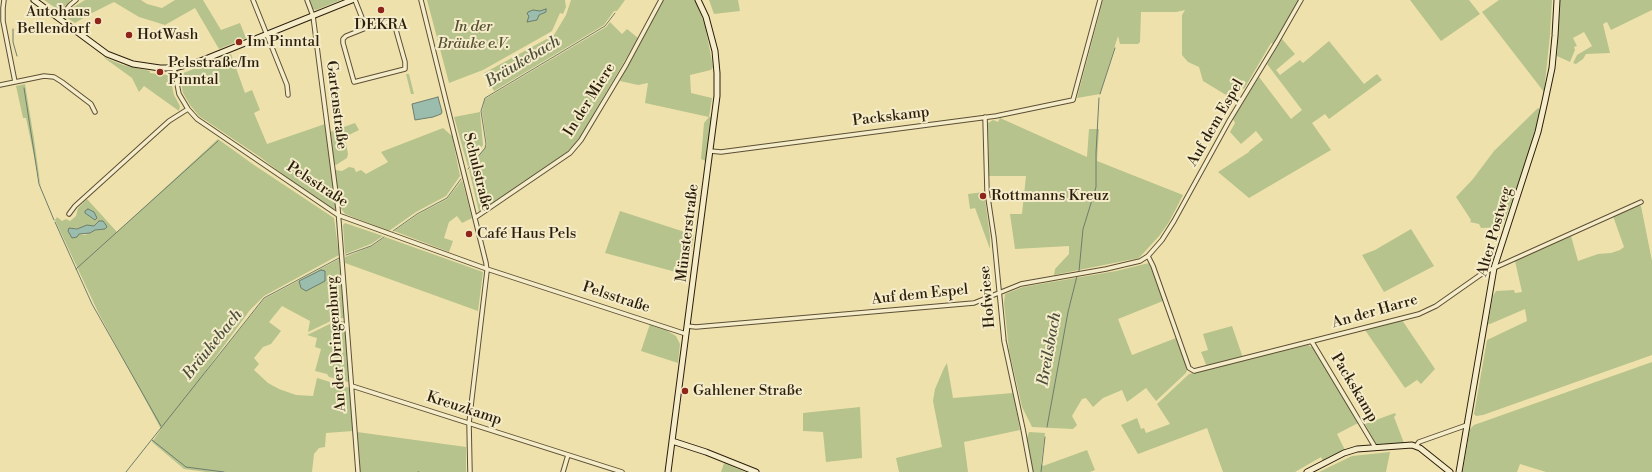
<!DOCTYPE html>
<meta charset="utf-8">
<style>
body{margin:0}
canvas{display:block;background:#efe1ac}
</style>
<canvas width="1652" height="472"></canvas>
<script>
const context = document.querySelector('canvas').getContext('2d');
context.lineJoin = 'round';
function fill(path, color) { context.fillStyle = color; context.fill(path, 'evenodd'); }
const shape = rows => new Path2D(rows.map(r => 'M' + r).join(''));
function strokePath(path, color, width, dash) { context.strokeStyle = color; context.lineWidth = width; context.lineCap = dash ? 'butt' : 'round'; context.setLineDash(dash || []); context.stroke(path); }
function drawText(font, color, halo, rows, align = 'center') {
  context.font = font + ' "Libre Bodoni",serif'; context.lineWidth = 4; context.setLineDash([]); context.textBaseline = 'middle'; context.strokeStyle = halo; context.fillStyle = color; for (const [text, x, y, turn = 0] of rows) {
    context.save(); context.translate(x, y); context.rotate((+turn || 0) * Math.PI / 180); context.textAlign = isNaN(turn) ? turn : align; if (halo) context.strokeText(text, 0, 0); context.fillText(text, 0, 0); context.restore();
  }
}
const green = shape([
 [44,0,70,0,70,1,60,11],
 [85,0,141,0,147,4,162,8,175,0,203,0,221,30,240,23,246,38,219,49,195,8,165,25,139,17,114,2,92,13,89,12,84,15,85,17,75,23,66,17,72,8],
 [309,0,341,0,316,10,313,9],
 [427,0,565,0,566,7,563,14,560,13,552,31,547,34,483,70,449,83],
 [571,0,625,0,617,11,614,11,604,25,494,91,484,73,554,35,566,15],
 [663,0,695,0,705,25,713,67,711,70,690,75,691,93,712,98,709,117,712,116,712,119,706,161,701,159,704,123,709,117,645,103,648,83,638,85,620,81],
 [709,0,738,0,740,11,714,14],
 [1103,0,1299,0,1273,44,1271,43,1244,89,1239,86,1231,98,1203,81,1199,67,1188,62,1182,55,1182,15,1185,10,1176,12,1141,12,1140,42,1138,44,1120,44,1118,36,1100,94,1077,98],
 [1410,0,1469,0,1480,14,1441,41],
 [1499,0,1552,0,1550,35,1544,92,1482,12],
 [1560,0,1652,0,1652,10,1611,30,1607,22,1603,24,1610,53,1586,54,1583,59,1576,64,1573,63,1577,55,1592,46,1584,32,1573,38,1577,46,1574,47,1575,50,1570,62,1557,56],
 [610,22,622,34,627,29,638,38,577,142,566,153,480,213,479,212,469,170,487,145,482,111,485,99,606,27],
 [1282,39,1295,54,1276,70,1280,75,1300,60,1303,63,1329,41,1364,84,1377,74,1382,80,1329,119,1325,114,1312,123,1331,150,1249,198,1218,172,1249,152,1249,151,1263,140,1256,131,1241,144,1230,132,1235,123,1233,119,1259,77,1291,119,1302,110,1267,64],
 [231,54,245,93,252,90,260,110,254,113,267,144,325,124,336,203,335,209,332,209,305,191,260,157,199,116,190,105,183,93,180,77,181,74],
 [103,57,123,65,150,71,150,73,168,75,170,77,174,95,180,106,179,111,144,86,139,92,132,78],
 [406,74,409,74,414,94,411,94],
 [25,84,34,139,41,189,26,118,23,118,16,86],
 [1538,108,1542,110,1527,161,1502,227,1481,228,1479,224,1470,222,1471,220,1456,197,1473,179,1494,151],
 [480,112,483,145,468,167,454,117],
 [1000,118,1087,157,1089,129,1099,129,1097,161,1183,195,1179,203,1169,222,1160,235,1139,258,1054,275,1055,269,1069,254,1069,246,1015,249,1010,214,1022,214,1026,176,989,176,988,123,993,120,998,122],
 [355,123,359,130,345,137,348,154,347,158,336,165,334,164,330,132],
 [443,128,452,136,460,176,446,196,416,212,389,231,345,214,340,207,335,170,342,171,349,167,354,168,356,172,361,170,366,174,388,162,381,152],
 [218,139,254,165,334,218,339,255,264,296,250,310,199,380,264,299,339,259,344,318,335,319,308,332,310,321,282,306,269,322,281,331,271,344,263,347,254,358,259,364,254,370,268,383,279,389,296,395,313,396,317,378,350,388,353,431,326,433,325,447,319,448,314,454,312,472,206,472,184,469,152,442,161,429,99,314,55,220,57,217,62,221,66,219,70,221,76,216,78,208,87,199,117,232],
 [99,221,102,230,95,230,85,235,79,234,73,228,82,229,90,225,94,226],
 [462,180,472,218,462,223,457,216,449,222,444,238,453,241,449,252,394,231,417,215,447,199],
 [984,192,990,236,990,249,975,208,970,209,968,194],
 [1639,205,1641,206,1652,261,1652,355,1483,415,1476,416,1474,414,1487,340,1527,321,1525,309,1490,324,1488,324,1493,296,1496,291,1514,290,1515,293,1522,292,1515,261,1571,236,1578,261,1598,254,1611,253,1620,250,1624,247,1613,216],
 [620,211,694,235,687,275,605,253],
 [345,223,383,236,371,244,345,254,343,225],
 [1411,229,1434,266,1384,292,1362,255,1375,250],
 [385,237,483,272,478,311,345,263,345,257,372,246],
 [1149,263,1163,301,1118,319,1132,355,1176,338,1187,370,1186,373,1156,401,1146,388,1127,402,1122,390,1103,398,1093,407,1086,398,1082,399,1072,416,1077,425,1073,429,1032,427,1022,407,1009,350,1004,303,1005,294,1023,287,1116,271],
 [1402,320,1435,369,1421,384,1417,380,1405,388,1365,330],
 [336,321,345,321,350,381,348,382,329,377,327,374,315,371,321,349,315,347,317,338,307,335],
 [650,324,664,329,676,336,680,344,678,363,641,351],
 [1232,326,1243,358,1207,367,1201,352,1208,350,1203,334],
 [1308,345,1313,348,1360,422,1337,434,1345,450,1323,461,1321,457,1295,472,1223,472,1207,428,1138,454,1121,425,1137,418,1141,429,1144,428,1146,433,1170,424,1157,404,1189,374],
 [1652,362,1652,472,1546,472,1520,464,1517,472,1461,472,1463,470,1470,429,1474,425],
 [947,363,953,398,1013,393,1020,430,964,442,968,472,899,472,896,458,942,447,933,401,935,389,944,368],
 [860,407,862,458,826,462,823,432,803,431,803,413],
 [1395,413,1396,415,1394,417,1404,443,1376,444,1365,424],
 [357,432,466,447,466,472,360,472],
 [1029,432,1045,433,1041,464,1043,466,1087,450,1095,470,1090,472,1033,472,1027,438],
 [1390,452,1386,472,1319,472,1352,456],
 [724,463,745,472,721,472]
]);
const water = shape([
 [546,9,546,12,539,15,537,20,527,22,529,16,527,14,528,12,533,10,540,11,546,9],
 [438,97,442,112,441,114,433,117,415,120,412,104,438,97],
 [88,209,94,212,97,218,95,220,85,213,85,211,88,209],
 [99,221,103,221,106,225,107,227,105,229,95,230,90,233,79,234,77,237,72,238,68,231,69,228,77,229,87,225,94,226,99,221],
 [321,270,325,271,325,281,306,291,301,288,299,281,321,270]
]);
const stream = shape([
 [13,29,13,42,17,56],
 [24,88,39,184,54,220],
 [1100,94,1115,48],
 [468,169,485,148,486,144,481,111,485,98,605,26,615,13],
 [55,222,92,304,161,426],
 [393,231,417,214,447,198,461,179],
 [346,255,371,246,384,237],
 [76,269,218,141],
 [1079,271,1083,229,1096,187,1096,153,1099,98],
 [1047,427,1068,312,1077,276],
 [152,440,186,467,224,472],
 [126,472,264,298,339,258],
 [418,472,419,472],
 [1041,472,1045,437]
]);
const street = shape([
 [4,0,3,8,3,21,15,82],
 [253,0,287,85,288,95],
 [307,0,313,16,338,209,358,472],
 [355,0,366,28],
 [421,0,486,263,487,271,469,423,470,472],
 [59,19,70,5,76,0],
 [389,22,394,23,405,62,405,69,354,82,343,43,343,39,346,36,366,28,389,22],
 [174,68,179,94,188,109,197,119,338,215,487,269,686,334],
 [0,85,44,76,54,77,62,82,91,104,95,112],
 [985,117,987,191,994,238,1004,341,1023,429,1031,472],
 [710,151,721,152,996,116,1073,100,1100,0],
 [69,214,75,206,159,130,169,121,188,109],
 [476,217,570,153,581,140,626,65,661,0],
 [1148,256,1153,266,1189,368,1194,371,1419,314,1436,306,1483,273,1641,202],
 [687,326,696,327,974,303,1021,284,1106,269,1140,261,1148,256,1162,240,1174,221,1229,121,1277,42,1301,0],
 [1312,342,1375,447],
 [352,386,622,472],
 [1416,446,1419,442,1467,425],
 [563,472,568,455]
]);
const secondary = shape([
 [34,0,107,54,133,64,160,68,174,68,198,62,352,0],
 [672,441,706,452,756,472],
 [668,472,717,96,717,73,715,51,706,17,698,0],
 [1307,472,1344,453,1357,449,1412,445,1420,448,1450,472],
 [1459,472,1494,268,1538,132,1545,101,1552,68,1555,36,1557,0]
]);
const markers = [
 [381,10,4,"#8f2418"],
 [98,21,4,"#8f2418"],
 [129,35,4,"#8f2418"],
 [239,42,4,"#8f2418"],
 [160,72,4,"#8f2418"],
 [983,196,4,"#8f2418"],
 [469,234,4,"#8f2418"],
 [685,391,4,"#8f2418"]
];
const poiNames = [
 ["Autohaus",90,12,"right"],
 ["Bellendorf",90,29,"right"],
 ["DEKRA",381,25,"center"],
 ["HotWash",137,35],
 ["Im Pinntal",247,42],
 ["Pelsstraße/Im",168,63],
 ["Pinntal",168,80],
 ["Rottmanns Kreuz",991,196],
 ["Café Haus Pels",477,234],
 ["Gahlener Straße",693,391]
];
const parkNames = [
 ["In der",473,27],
 ["Bräuke e.V.",473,44]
];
const streetNames = [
 ["In der Miere",590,100,-58],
 ["Gartenstraße",336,105,83],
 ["Packskamp",891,117,-7],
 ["Auf dem Espel",1216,123,-60],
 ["Schulstraße",477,172,76],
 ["Pelsstraße",317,185,33],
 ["Alter Postweg",1495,232,-74],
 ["Münsterstraße",688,233,-83],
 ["Auf dem Espel",920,295,-6],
 ["Hofwiese",988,297,-95],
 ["Pelsstraße",616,298,18],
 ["An der Harre",1375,312,-16],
 ["An der Dringenburg",337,344,-94],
 ["Packskamp",1354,388,59],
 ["Kreuzkamp",464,409,18]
];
const waterNames = [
 ["Bräukebach",523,62,-31],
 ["Bräukebach",213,345,-51],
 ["Breilsbach",1050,349,-80]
];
fill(green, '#b6c38c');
fill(water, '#9abdae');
strokePath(water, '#6e7d6e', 1);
strokePath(stream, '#6e7d6e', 1);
strokePath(street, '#5c4f35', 5.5);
strokePath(secondary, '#2b1e0d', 7);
strokePath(street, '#f5ecc9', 3.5);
strokePath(secondary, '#f5ecc9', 5);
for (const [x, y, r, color] of markers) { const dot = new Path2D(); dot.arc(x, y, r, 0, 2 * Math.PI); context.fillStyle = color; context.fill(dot); strokePath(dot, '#f5ecc9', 1.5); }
drawText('15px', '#2b1e0d', '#f5ecc9', poiNames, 'left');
drawText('italic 15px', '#555033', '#f5ecc9', parkNames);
drawText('15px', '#2b1e0d', '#f5ecc9', streetNames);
drawText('italic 16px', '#4c4e3d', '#f5ecc9', waterNames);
</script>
